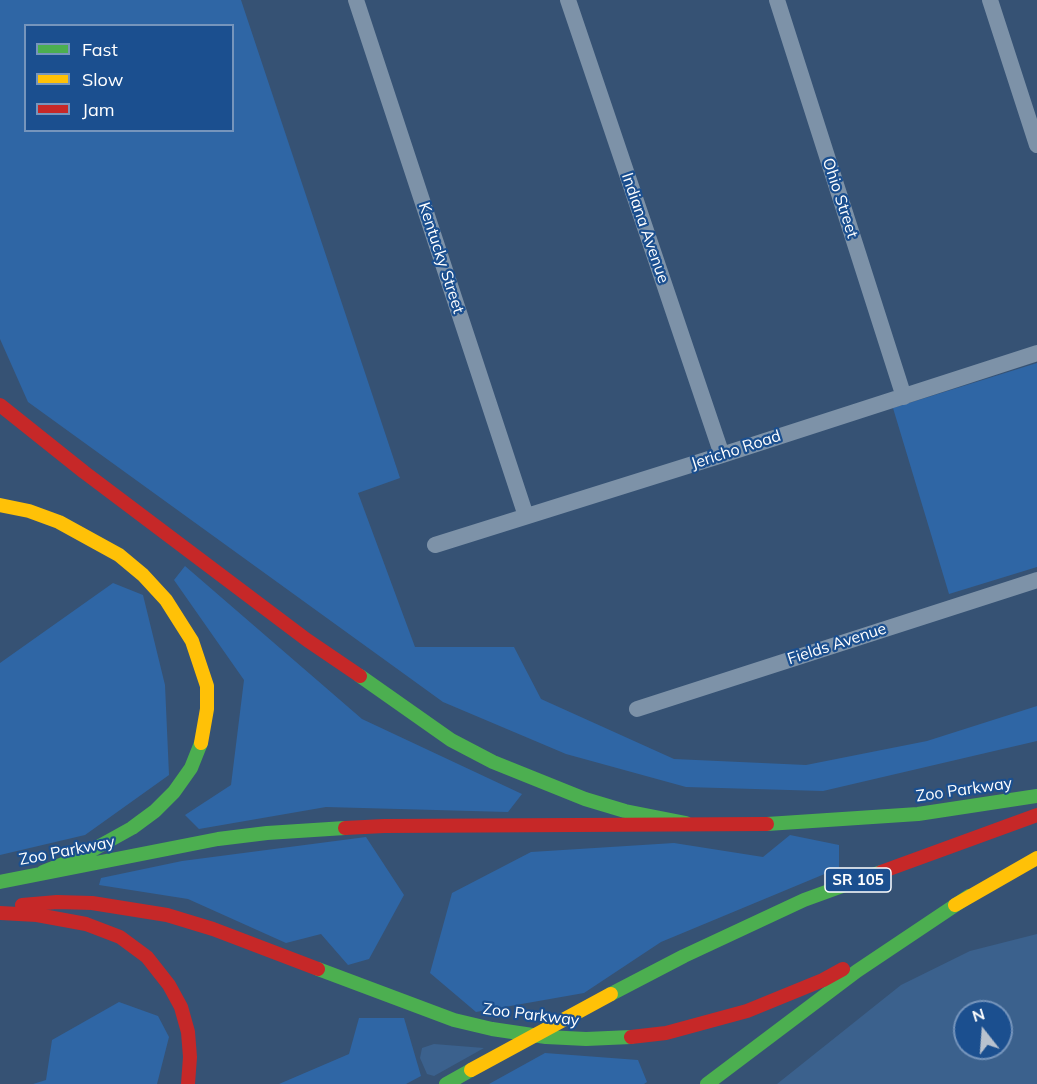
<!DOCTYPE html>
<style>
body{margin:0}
#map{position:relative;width:1037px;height:1084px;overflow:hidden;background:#365274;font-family:Mulish,sans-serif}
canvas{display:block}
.legend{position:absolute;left:24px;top:24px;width:210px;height:108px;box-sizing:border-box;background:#1b4f8f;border:2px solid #7695bc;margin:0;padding:8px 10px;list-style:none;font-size:18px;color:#fff}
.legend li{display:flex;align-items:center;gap:12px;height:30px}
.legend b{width:30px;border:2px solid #7695bc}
.north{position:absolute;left:953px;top:1000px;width:60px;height:60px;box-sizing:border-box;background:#1b4f8f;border:2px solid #7695bc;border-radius:50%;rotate:343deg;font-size:16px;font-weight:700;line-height:24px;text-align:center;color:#fff}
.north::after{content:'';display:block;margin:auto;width:21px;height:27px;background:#b9c2ce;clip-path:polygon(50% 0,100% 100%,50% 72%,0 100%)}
</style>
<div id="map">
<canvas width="1037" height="1084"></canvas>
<ul class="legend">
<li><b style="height:8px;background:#4caf50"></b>Fast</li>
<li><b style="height:8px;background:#ffc107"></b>Slow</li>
<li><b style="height:8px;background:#c62828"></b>Jam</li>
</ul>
<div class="north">N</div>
</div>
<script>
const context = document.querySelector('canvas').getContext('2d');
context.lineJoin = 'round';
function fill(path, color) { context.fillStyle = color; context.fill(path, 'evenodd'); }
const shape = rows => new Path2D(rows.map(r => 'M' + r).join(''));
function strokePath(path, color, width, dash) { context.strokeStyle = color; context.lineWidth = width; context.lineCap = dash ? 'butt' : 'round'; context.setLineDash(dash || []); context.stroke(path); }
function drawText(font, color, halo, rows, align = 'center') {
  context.font = font + ' Mulish,sans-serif'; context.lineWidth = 4.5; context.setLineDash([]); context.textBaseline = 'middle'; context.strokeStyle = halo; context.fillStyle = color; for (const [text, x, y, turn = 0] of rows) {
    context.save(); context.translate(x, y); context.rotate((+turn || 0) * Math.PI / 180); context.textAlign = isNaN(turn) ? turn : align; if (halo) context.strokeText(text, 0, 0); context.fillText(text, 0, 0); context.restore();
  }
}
const green = shape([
 [0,0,241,0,400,478,358,493,415,647,514,647,541,699,674,759,806,765,927,741,1037,706,1037,741,823,791,686,787,566,754,443,702,28,402,0,339],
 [26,26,232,26,232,130,26,130],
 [1037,363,1037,567,949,594,893,408],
 [185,566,362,719,522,794,508,812,326,807,199,829,185,815,231,785,244,680,174,580],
 [113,583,143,595,165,685,169,775,85,835,0,855,0,663],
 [790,835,839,845,839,868,661,942,584,993,476,1012,430,973,452,893,531,852,674,843,763,857],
 [366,837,404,895,369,959,348,965,321,934,286,943,188,899,99,885,101,878,182,861],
 [119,1002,158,1016,169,1037,157,1084,33,1084,46,1080,52,1040],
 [359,1018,404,1018,421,1076,406,1084,279,1084,349,1054],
 [545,1053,638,1060,647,1082,644,1084,489,1084]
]);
const water = shape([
 [1037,934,1037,1084,777,1084,901,985,970,951],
 [965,1012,1001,1012,1001,1048,965,1048],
 [434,1044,484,1048,434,1076,427,1074,420,1058,422,1048]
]);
const street = shape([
 [356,0,526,516],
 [568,0,722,455],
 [777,0,904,397],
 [990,0,1037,145],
 [435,545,722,455,1037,353],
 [637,709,1037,580]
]);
const fast = shape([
 [360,676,451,740,493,762,585,799,625,811,686,823],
 [767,824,918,814,1037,796],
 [43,872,78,858,132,828,155,811,174,792,191,768,201,743],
 [0,882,218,839,267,833,345,828],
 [318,969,454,1020,492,1029,546,1037,586,1039,631,1037],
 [611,994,684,956,804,900,881,872],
 [446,1084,471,1070],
 [707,1084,857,971,969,896]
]);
const slow = shape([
 [0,505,29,511,59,522,119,555,143,575,166,600,192,641,207,686,207,709,201,743],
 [955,905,1037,858]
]);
const jam = shape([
 [0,405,84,472,307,640,360,676],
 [345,828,384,826,767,824],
 [881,872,1037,815],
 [22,905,57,902,92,903,167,915,213,929,318,969],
 [0,913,37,915,86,924,120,937,147,957,169,985,181,1007,188,1032,190,1057,188,1084],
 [631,1037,666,1033,747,1011,823,980,843,969]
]);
const slowBridge = shape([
 [471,1070,611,994]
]);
const shields = [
 [858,880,66]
];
const shieldNames = [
 ["SR 105",858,880]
];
const streetNames = [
 ["Ohio Street",840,198,72],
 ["Indiana Avenue",645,228,71],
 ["Kentucky Street",441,258,72],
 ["Jericho Road",736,450,-18],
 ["Fields Avenue",837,644,-18],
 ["Zoo Parkway",964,790,-8],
 ["Zoo Parkway",67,851,-11],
 ["Zoo Parkway",531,1015,7]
];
fill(green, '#2f66a5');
fill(water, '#3b618d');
strokePath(street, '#7d92a8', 16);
strokePath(fast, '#4caf50', 14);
strokePath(slow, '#ffc107', 14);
strokePath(jam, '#c62828', 14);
strokePath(slowBridge, '#ffc107', 14);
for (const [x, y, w] of shields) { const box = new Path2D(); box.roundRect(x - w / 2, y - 12, w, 24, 4.5); context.fillStyle = '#1b4f8f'; context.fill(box); strokePath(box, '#fff', 1.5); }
drawText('bold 15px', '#fff', null, shieldNames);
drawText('16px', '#fff', '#1b4f8f', streetNames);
</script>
